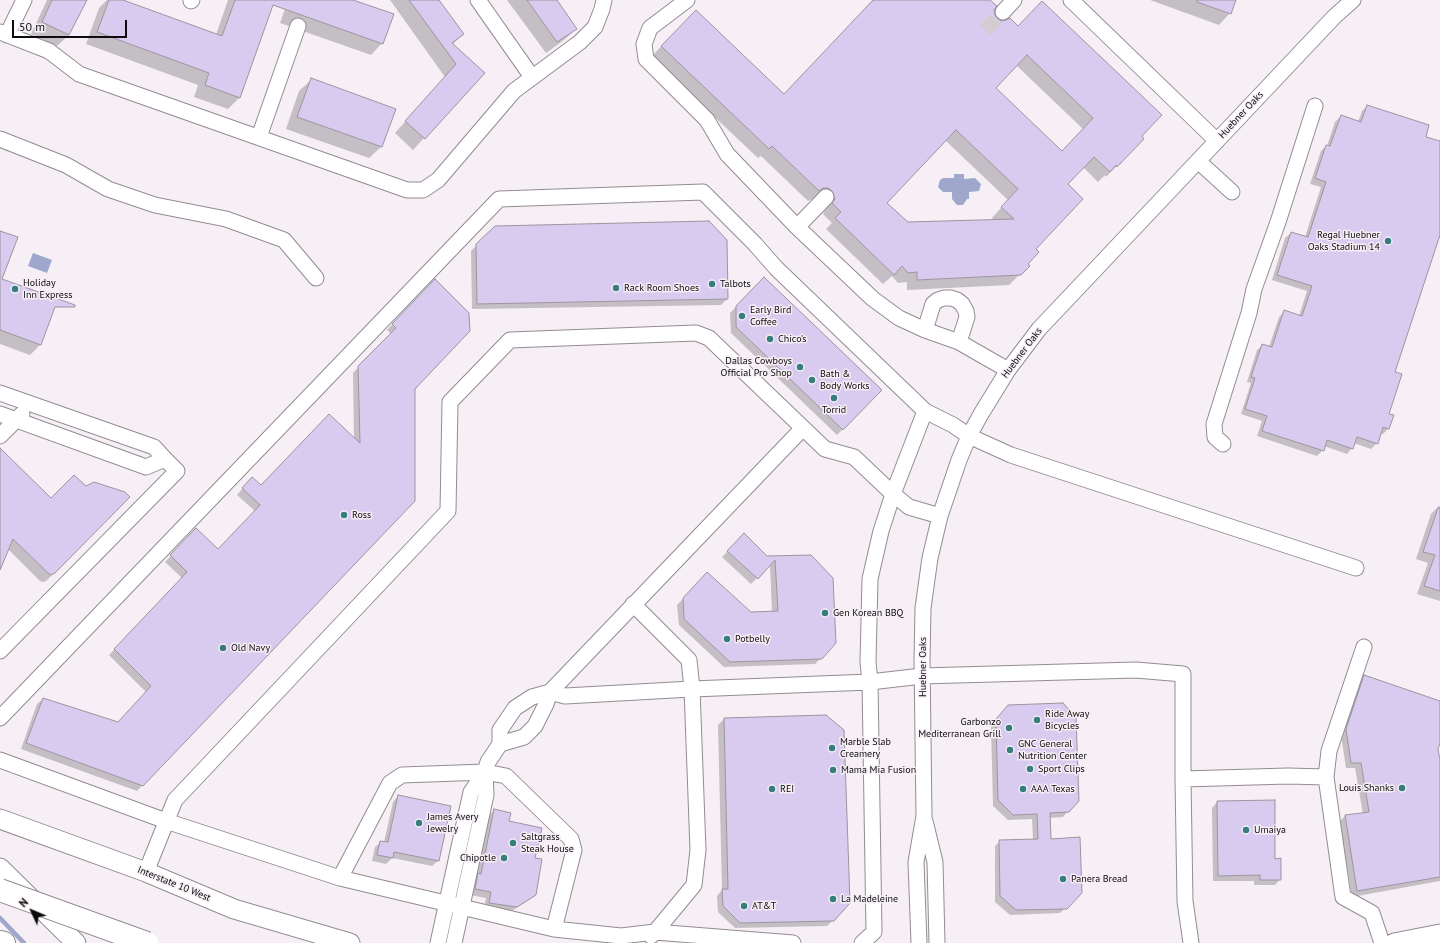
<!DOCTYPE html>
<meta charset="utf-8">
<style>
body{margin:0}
#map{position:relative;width:1440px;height:943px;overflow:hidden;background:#f6eff5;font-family:"PT Sans",sans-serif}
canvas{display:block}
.north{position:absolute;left:12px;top:891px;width:40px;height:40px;-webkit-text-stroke:3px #f6eff5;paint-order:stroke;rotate:314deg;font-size:11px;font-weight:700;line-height:16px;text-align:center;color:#0d0b0d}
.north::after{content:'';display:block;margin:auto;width:14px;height:18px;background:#0d0b0d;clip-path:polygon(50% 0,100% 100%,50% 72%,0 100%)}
.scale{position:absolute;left:12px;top:20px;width:115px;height:18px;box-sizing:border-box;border:2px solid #0d0b0d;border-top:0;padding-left:5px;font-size:12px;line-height:14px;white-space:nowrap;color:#0d0b0d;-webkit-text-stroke:3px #f6eff5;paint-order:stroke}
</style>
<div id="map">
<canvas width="1440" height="943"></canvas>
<div class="north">N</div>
<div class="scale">50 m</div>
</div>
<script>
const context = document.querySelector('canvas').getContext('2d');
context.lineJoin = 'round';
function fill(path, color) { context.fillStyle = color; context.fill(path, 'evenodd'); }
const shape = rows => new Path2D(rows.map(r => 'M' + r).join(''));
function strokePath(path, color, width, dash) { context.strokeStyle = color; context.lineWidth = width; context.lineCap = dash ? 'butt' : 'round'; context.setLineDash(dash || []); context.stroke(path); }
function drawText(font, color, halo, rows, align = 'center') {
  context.font = font + ' "PT Sans",sans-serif'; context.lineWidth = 3; context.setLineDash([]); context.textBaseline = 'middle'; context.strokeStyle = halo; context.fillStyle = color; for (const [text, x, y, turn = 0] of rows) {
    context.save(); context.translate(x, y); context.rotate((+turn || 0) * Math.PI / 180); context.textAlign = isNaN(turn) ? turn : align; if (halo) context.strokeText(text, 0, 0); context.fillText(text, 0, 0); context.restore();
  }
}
const water = shape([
 [954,174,964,174,964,179,975,178,981,184,979,191,969,192,969,199,967,199,963,205,957,205,952,199,952,192,943,192,938,187,940,180,943,178,954,178],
 [33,253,52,260,47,273,28,266]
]);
const shadow = shape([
 [47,0,86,0,69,35,57,46,31,34],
 [107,0,120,0,216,35,228,0,274,0,240,97,228,109,194,97,198,85,86,44,99,8],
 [288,0,350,0,382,43,371,55,280,23],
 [390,0,438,0,463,34,452,45,483,73,413,150,395,133,445,77],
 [507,0,556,0,576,29,564,40,546,53],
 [874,0,989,0,993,10,994,15,1143,139,1106,177,1105,175,1098,182,1083,167,1066,184,1026,264,1020,274,1009,285,907,290,907,282,898,283,892,276,883,284,826,229,832,223,823,214,825,210,822,201,817,198,812,199,808,201,761,156,758,158,651,57,685,22,784,95],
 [1016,65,1083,129,1061,152,994,88],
 [945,140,1008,200,992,218,994,221,907,223,885,203],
 [1150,0,1235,0,1230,13,1219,25],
 [311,80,394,109,381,147,369,158,286,129,299,91],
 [1367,106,1424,137,1440,142,1440,236,1439,236,1394,372,1388,414,1392,416,1388,429,1383,434,1380,434,1377,443,1371,449,1354,443,1352,448,1347,454,1324,446,1323,450,1317,456,1257,436,1262,421,1241,414,1251,383,1247,382,1257,350,1263,345,1269,347,1279,317,1285,311,1299,316,1307,291,1272,280,1285,238,1291,233,1305,237,1321,187,1310,184,1321,151,1326,146,1327,146,1335,122,1341,116,1358,122,1362,111],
 [495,227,727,299,721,305,472,309,471,251],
 [0,232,1,279,40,345,30,355,0,344],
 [764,278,880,390,837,435,731,333,730,313],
 [435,280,414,388,414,501,137,791,21,749,37,704,43,699,118,723,146,692,109,655,182,578,165,562,196,530,218,550,255,511,237,495,252,478,261,486,354,439,353,373,391,334,387,330],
 [0,453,51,500,86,488,129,497,46,581,43,582,40,581,8,549,0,559],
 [1439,506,1440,506,1440,601,1417,594,1428,563,1416,559,1431,514],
 [744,535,766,557,811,556,821,658,815,664,724,667,679,625,677,605,707,574,751,613,772,613,770,565,751,584,722,557],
 [1364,677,1440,702,1440,740,1437,749,1440,767,1440,881,1352,897,1340,821,1345,816,1363,814,1355,768,1346,768,1341,735,1358,682],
 [1003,712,1068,811,1063,817,1049,818,1050,840,1081,893,1060,913,1010,915,995,902,995,846,1000,841,1033,840,1032,819,1008,820,993,806,991,726],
 [724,719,833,920,827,926,735,928,718,912,717,896,722,890,718,725],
 [398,796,438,861,432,866,392,858,386,864,372,861,375,847,381,842,384,842,393,802],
 [1217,802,1274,860,1280,879,1275,885,1254,885,1254,881,1213,881,1212,808],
 [494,810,508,822,534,859,535,894,529,900,510,912,484,908,486,898,470,895,473,880,476,877,489,816]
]);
const stream = shape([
 [0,918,24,943]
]);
const building = shape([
 [52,0,87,0,69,35,42,22,52,0],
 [109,0,123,0,222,36,235,0,353,0,394,14,383,44,273,5,240,98,205,85,209,73,97,32,109,0],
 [409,0,439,0,464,34,452,43,485,73,425,139,405,121,456,64,409,0],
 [527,0,557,0,577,29,557,42,527,0],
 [873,0,990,0,997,6,994,10,995,15,997,18,1001,21,1006,20,1010,18,1018,26,1042,1,1162,115,1142,136,1144,139,1117,167,1116,165,1110,172,1094,157,1068,184,1083,199,1036,249,1039,252,1028,264,1030,266,1021,275,917,280,917,272,908,273,902,266,894,275,835,218,841,212,832,203,835,199,832,191,828,188,823,188,819,191,772,146,769,149,661,46,696,10,784,94,873,0],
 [1027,55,1093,118,1062,151,996,88,1027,55],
 [956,130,1018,189,1001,207,1014,219,908,222,887,203,956,130],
 [1197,0,1236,0,1231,14,1197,2,1197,0],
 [311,78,396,109,382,147,297,117,311,78],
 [1367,105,1429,125,1426,137,1440,141,1440,235,1395,372,1402,374,1389,414,1394,415,1389,429,1383,427,1378,444,1357,437,1353,449,1327,440,1324,451,1262,431,1267,416,1245,409,1255,378,1251,377,1262,344,1272,347,1284,310,1302,316,1312,286,1277,275,1291,232,1308,237,1326,182,1315,178,1326,145,1330,146,1341,115,1361,122,1367,105],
 [709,221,727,240,728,299,477,304,476,244,495,226,709,221],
 [0,231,18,237,2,279,75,305,75,307,55,307,41,345,0,330,0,231],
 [764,277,882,390,843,430,736,327,736,306,764,277],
 [435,279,469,313,470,331,415,389,415,501,143,786,26,743,43,698,118,722,151,686,114,649,187,572,170,555,196,528,218,549,260,505,242,488,252,477,261,485,329,414,360,443,358,366,396,328,392,324,435,279],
 [0,448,51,498,74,475,86,486,94,482,125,492,130,497,55,573,51,575,48,573,13,539,0,570,0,448],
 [1438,508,1440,508,1440,591,1424,586,1435,555,1423,552,1438,508],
 [744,533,767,556,811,555,833,578,836,643,822,659,730,662,684,619,683,598,707,572,751,612,778,611,775,560,758,579,727,551,744,533],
 [1364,675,1440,701,1440,743,1438,749,1440,760,1440,877,1357,891,1345,815,1369,812,1361,763,1351,763,1346,729,1364,675],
 [1063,703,1076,717,1079,801,1069,812,1050,813,1051,839,1080,837,1082,893,1067,909,1016,910,1000,896,999,840,1038,839,1037,814,1013,815,998,800,996,719,1008,705,1063,703],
 [826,715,844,730,850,903,834,921,740,923,723,906,722,889,728,889,724,718,826,715],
 [398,795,451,806,439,861,394,852,393,858,377,855,380,841,388,842,398,795],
 [1275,800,1275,859,1281,858,1281,880,1260,880,1260,875,1218,876,1217,801,1275,800],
 [494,809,511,813,509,821,542,828,535,858,542,859,536,895,517,907,489,903,491,892,475,889,478,873,481,874,494,809]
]);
const minorTunnel = shape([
 [985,30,1003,12]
]);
const minor = shape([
 [478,0,532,77],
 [687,0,650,28,644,44,646,59,707,120,727,154,797,227,873,299,899,318,925,330,959,342,1008,370],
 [1071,0,1217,141],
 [191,1,192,0],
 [1003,12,1014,0],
 [0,32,49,51,79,74,407,190,423,190,438,180,514,91,580,42,595,27,602,9,604,0],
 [7,35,24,0],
 [259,137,298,26],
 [0,139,66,165,108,189,155,205,226,219,284,240,316,278],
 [1198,161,1232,192],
 [797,227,826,197],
 [925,330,933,304,938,300,944,298,951,298,957,300,962,304,966,311,967,317,959,342],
 [0,393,154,447,165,459],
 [0,414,146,467,165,459,177,471,0,651],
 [0,436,22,414],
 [1223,444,1215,437,1214,424,1249,313,1254,289,1278,222,1315,106],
 [633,604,689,660,692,689,698,850,694,885,655,932,651,936],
 [1364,647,1329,751,1326,777,1343,897,1372,913,1382,943],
 [0,718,499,199,703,192,755,244,776,268,925,411,953,425,969,436,1011,455,1356,568],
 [500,744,524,737,535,726,546,704,550,692,803,428],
 [0,760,166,821,340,878,554,929,621,936,655,932,793,943],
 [1183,779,1288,776,1326,777],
 [925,821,935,862,937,943],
 [146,872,175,800,448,511,450,402,510,340,696,333,709,338,825,449,854,457,893,494,909,507,940,516],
 [340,878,390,783,402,775,485,772,506,776,571,839,574,850,554,929],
 [438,943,471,792,485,772],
 [454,943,486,795,485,772,488,762,500,744,500,730,515,708,532,697,550,692,565,696,692,689,870,682,922,676,1136,670,1183,674,1183,779,1185,901,1191,943],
 [862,943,874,932,870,682,868,662,870,579,881,531,893,494,925,411],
 [919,943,916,862,924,816,922,660,923,608,930,558,940,516,959,460,969,436,981,414,1008,370,1039,329,1334,17,1353,0]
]);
const major = shape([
 [0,819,146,872,234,909,350,943],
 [0,868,76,943],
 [1394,943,1440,934]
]);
const highway = shape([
 [0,942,4,943]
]);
const highwayBridge = shape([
 [0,890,147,943]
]);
const markers = [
 [1388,241,4,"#357e7c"],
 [712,284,4,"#357e7c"],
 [616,288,4,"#357e7c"],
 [15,289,4,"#357e7c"],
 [742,316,4,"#357e7c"],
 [770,339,4,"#357e7c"],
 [800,367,4,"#357e7c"],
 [812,380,4,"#357e7c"],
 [834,398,4,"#357e7c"],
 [344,515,4,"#357e7c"],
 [825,613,4,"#357e7c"],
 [727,639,4,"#357e7c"],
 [223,648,4,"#357e7c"],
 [1037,720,4,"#357e7c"],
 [1009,728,4,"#357e7c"],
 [832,748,4,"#357e7c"],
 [1010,750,4,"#357e7c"],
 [1030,769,4,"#357e7c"],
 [833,770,4,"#357e7c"],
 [1402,788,4,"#357e7c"],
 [772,789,4,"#357e7c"],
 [1023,789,4,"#357e7c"],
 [419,823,4,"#357e7c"],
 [1246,830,4,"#357e7c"],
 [513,843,4,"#357e7c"],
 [504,858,4,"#357e7c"],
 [1063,879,4,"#357e7c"],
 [833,899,4,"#357e7c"],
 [744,906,4,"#357e7c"]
];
const streetNames = [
 ["Huebner Oaks",1241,115,-47],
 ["Huebner Oaks",1022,353,-53],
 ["Huebner Oaks",923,667,-90],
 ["Interstate 10 West",174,884,22]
];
const poiNames = [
 ["Regal Huebner",1380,235,"right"],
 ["Oaks Stadium 14",1380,247,"right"],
 ["Holiday",23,283],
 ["Inn Express",23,295],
 ["Talbots",720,284],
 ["Rack Room Shoes",624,288],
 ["Early Bird",750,310],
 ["Coffee",750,322],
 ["Chico’s",778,339],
 ["Dallas Cowboys",792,361,"right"],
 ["Official Pro Shop",792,373,"right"],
 ["Bath &",820,374],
 ["Body Works",820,386],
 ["Torrid",834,410,"center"],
 ["Ross",352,515],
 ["Gen Korean BBQ",833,613],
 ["Potbelly",735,639],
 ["Old Navy",231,648],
 ["Ride Away",1045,714],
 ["Bicycles",1045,726],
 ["Garbonzo",1001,722,"right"],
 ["Mediterranean Grill",1001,734,"right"],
 ["Marble Slab",840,742],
 ["Creamery",840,754],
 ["GNC General",1018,744],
 ["Nutrition Center",1018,756],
 ["Sport Clips",1038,769],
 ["Mama Mia Fusion",841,770],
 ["Louis Shanks",1394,788,"right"],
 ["REI",780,789],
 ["AAA Texas",1031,789],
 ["James Avery",427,817],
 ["Jewelry",427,829],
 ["Umaiya",1254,830],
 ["Saltgrass",521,837],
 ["Steak House",521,849],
 ["Chipotle",496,858,"right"],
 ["Panera Bread",1071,879],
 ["La Madeleine",841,899],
 ["AT&T",752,906]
];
fill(water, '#9fa7cc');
fill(shadow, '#0003');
strokePath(stream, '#9fa7cc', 4.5);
fill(building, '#d9caf0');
strokePath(building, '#99969e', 1);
strokePath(minorTunnel, '#d3cdd2', 15, [15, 8]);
strokePath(minor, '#938c92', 17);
strokePath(major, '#938c92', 21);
strokePath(highway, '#938c92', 24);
strokePath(minor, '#fff', 15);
strokePath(major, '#fff', 19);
strokePath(highway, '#fff', 22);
strokePath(highwayBridge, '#938c92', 24, []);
strokePath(highwayBridge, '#fff', 22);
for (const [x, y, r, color] of markers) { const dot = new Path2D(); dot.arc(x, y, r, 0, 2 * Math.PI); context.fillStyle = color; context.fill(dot); strokePath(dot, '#f6eff5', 1.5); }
drawText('10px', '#0d0b0d', '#f6eff5', streetNames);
drawText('10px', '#0d0b0d', '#f6eff5', poiNames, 'left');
</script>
